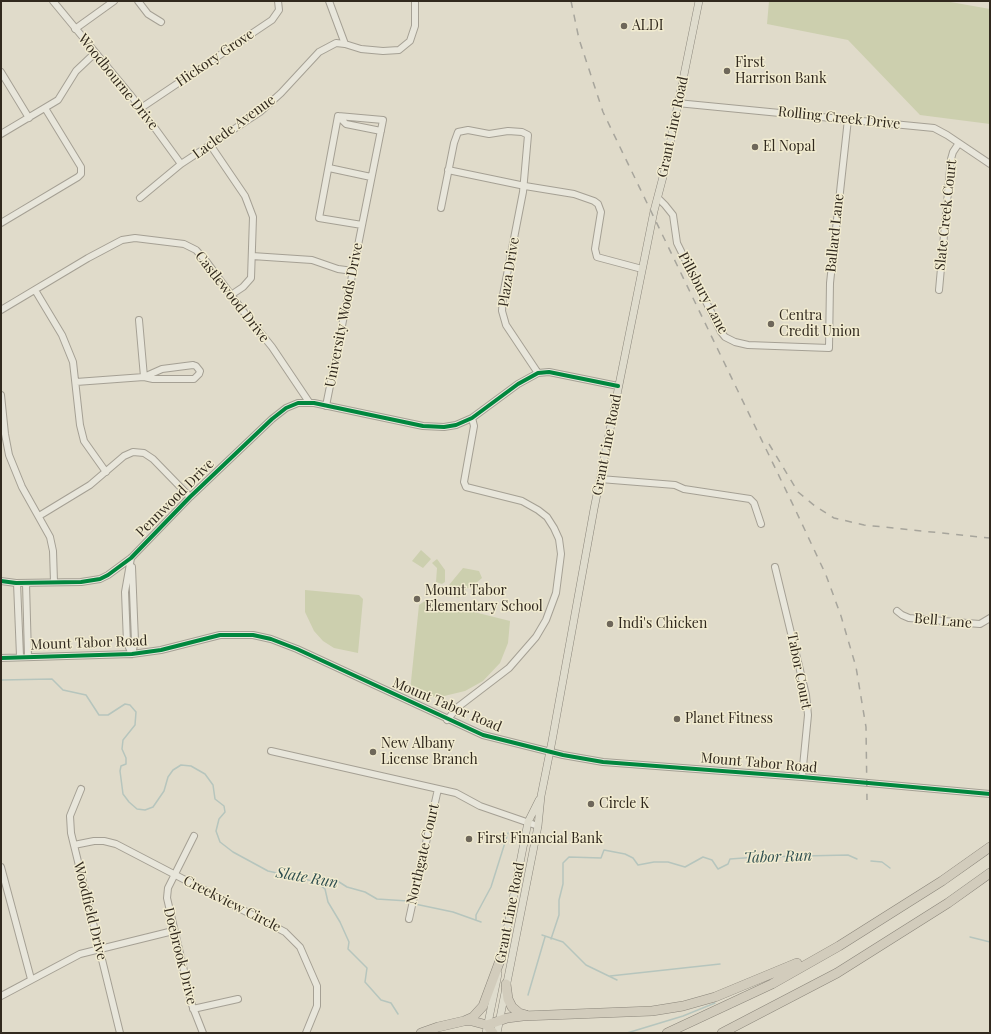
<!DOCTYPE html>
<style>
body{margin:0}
#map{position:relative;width:991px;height:1034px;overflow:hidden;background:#e0dbca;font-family:"Playfair Display",serif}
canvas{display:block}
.frame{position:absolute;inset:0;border:2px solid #31291e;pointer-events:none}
</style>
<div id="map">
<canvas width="991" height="1034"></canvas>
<div class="frame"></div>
</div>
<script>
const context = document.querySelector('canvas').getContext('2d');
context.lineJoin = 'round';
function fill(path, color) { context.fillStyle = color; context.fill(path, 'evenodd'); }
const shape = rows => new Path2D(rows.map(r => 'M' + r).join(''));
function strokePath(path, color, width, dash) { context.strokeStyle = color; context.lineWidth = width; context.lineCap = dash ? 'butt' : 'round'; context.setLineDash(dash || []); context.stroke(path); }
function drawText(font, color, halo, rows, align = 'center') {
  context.font = font + ' "Playfair Display",serif'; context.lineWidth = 3; context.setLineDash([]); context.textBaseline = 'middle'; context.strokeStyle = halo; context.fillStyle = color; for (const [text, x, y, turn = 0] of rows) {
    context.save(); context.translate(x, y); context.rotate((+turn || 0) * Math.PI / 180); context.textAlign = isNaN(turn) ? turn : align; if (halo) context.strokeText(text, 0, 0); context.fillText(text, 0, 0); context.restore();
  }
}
const green = shape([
 [769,1,945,1,990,9,990,124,920,115,848,40,767,24],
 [421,550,431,559,423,568,412,561],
 [437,559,445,570,445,582,442,584,436,582,437,568,432,563],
 [463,568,479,571,482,578,470,588,467,588,458,598,455,596,458,593,449,585],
 [305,590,359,595,363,599,358,653,334,648,323,641,314,631,305,612],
 [426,600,510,621,508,643,500,663,483,681,465,691,440,697,426,696,410,691,419,605]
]);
const stream = shape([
 [1,680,52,679,63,690,86,695,99,715,108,715,125,704,130,705,136,712,135,725,123,740,122,749,126,758,126,764,121,766,120,771,123,794,129,802,137,809,145,810,153,807,164,791,168,777,173,770,181,765,191,766,205,774,213,785,215,799,224,806,225,812,219,819,216,831,220,842,233,852,268,871,317,882,325,878,336,880,347,887,365,892,377,899,408,901],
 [871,861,882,862,890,868],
 [317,883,325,889,328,902,340,922,349,942,348,949,367,968,365,982,381,1000,391,1003,398,1014],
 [415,904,453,912,481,922],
 [476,920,476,915,491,887,508,833],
 [542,935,563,942,586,965,617,980],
 [970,937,990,942],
 [551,939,559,915,559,900,563,884,563,863,569,857,601,858,604,850,625,854,633,858,638,865,654,862,668,862,685,867,703,857,712,860,718,869,728,864,730,859,758,857,848,855,857,859],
 [610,976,720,964],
 [528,995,545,937],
 [627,1033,683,1016,715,1003]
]);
const minor = shape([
 [53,1,133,98,181,164],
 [138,1,148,14,161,22],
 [329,1,345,44,361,49,383,51,399,50,410,41,415,26,415,1],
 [75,29,114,1],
 [1,72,29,118],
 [677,103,934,128,947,135,990,164],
 [141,108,272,20,279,10,278,1],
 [338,116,319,218,362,225],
 [1,134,58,100,76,71,95,53],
 [211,146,245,196,253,217,251,278,243,287,231,295],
 [329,168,371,177],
 [448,170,525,186,574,194,594,201,598,204,601,212,595,249,597,257,642,269],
 [140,198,181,164,260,112,281,93,319,52,336,43,345,44],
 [658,198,665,205,673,215,677,243,721,332,725,337,735,342,748,345,829,348,830,283,848,119],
 [441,208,454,143,458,132,468,130,489,134,508,131,522,132,528,135,523,192,503,295,502,311,506,325,538,373],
 [1,223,78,177,81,174,81,167,45,108],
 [252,256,312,260,338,269,353,271],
 [35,290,62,335,73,362,80,425,84,441,106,472],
 [939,290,951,159,953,152,959,143],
 [1,310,88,258,122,240,135,238,184,244,196,250,206,261,246,315,272,347,309,402],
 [193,365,196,366,200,371,199,374,194,379,153,379,144,377,162,369,193,365],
 [76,382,144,377,139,320],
 [1,395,5,434,9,455,22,487,50,537,53,551,54,582],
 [326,406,383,120,338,116,346,124,381,131],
 [600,479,675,485,684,489,750,499,754,503,761,524],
 [39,516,90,485,124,456,133,452,144,453,153,459,190,497],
 [131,558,125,592,127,643,132,654],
 [775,567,806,695,808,715,802,777],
 [1,581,16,583,81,582,100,579,108,575,131,558,190,497,272,419,286,408,298,403,314,403,423,426,444,427,456,425,472,418,518,384,538,373,549,372,618,386],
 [17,583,20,656],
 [26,583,28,656],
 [897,611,902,615,909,618,967,623,980,624,990,618],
 [132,654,135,641,132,567],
 [1,658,132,654,161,650,220,635,253,635,271,639,297,649,483,735,563,755,603,762,802,777,990,794],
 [447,720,458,707,509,668,536,637,546,620,556,593,561,554,559,539,554,528,547,517,538,510,522,501,466,487,464,482,474,426,472,418],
 [271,751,456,793,480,806,538,826],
 [81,789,70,816,71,833,120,1033],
 [194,836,168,888,167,898,192,1005,203,1033],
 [74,845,94,841,104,841,116,844,285,932,300,947,317,986,317,1006,306,1033],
 [1,867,31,979],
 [409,919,438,789],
 [1,996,80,954,173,931],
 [193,1009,238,999]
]);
const major = shape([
 [501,960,528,822,539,800],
 [486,1033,498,974],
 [497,1033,538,826,541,796,552,741,594,509,654,211,664,173,699,1]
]);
const highway = shape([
 [506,984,508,999,512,1007,519,1013,526,1015],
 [464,1021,473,1017,483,1006,502,955],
 [487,1025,507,1018,523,1016,652,1011,683,1006,715,997,797,963],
 [421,1033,438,1027,464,1021,472,1021,487,1025,493,1033],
 [667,1033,772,984,839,946,942,881,990,847],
 [722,1033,837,973,948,903,990,873]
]);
const rail = shape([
 [571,1,579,39,603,112,795,509,826,575,841,616,856,667,866,727,867,800],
 [769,444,798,492,815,506,834,518,864,525,990,538]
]);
const cycleway = shape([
 [1,581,16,583,81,582,100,579,108,575,131,558,190,497,272,419,286,408,298,403,314,403,423,426,444,427,456,425,472,418,518,384,538,373,549,372,618,386],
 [1,658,132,654,161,650,220,635,253,635,271,639,297,649,483,735,563,755,603,762,802,777,990,794]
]);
const markers = [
 [624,26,4,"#6e675a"],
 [727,71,4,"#6e675a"],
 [755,147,4,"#6e675a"],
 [771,324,4,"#6e675a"],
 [417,599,4,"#6e675a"],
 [610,624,4,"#6e675a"],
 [677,719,4,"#6e675a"],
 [373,752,4,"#6e675a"],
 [591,804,4,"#6e675a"],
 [469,839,4,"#6e675a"]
];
const poiNames = [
 ["ALDI",632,26],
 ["First",735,63],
 ["Harrison Bank",735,79],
 ["El Nopal",763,147],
 ["Centra",779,316],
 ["Credit Union",779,332],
 ["Mount Tabor",425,591],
 ["Elementary School",425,607],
 ["Indi's Chicken",618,624],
 ["Planet Fitness",685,719],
 ["New Albany",381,744],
 ["License Branch",381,760],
 ["Circle K",599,804],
 ["First Financial Bank",477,839]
];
const streetNames = [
 ["Hickory Grove",215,58,-34],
 ["Woodbourne Drive",118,82,51],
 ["Rolling Creek Drive",839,118,6],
 ["Laclede Avenue",234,127,-36],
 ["Grant Line Road",673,127,-78],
 ["Slate Creek Court",946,215,-84],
 ["Ballard Lane",835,233,-84],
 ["Plaza Drive",509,272,-81],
 ["Pillsbury Lane",703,293,62],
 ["Castlewood Drive",232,297,52],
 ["University Woods Drive",344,315,-79],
 ["Grant Line Road",607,445,-79],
 ["Pennwood Drive",175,498,-45],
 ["Bell Lane",943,621,5],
 ["Mount Tabor Road",89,643,-2],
 ["Tabor Court",799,671,79],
 ["Mount Tabor Road",447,705,23],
 ["Mount Tabor Road",759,763,5],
 ["Northgate Court",423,854,-77],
 ["Creekview Circle",232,904,27],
 ["Woodfield Drive",90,911,76],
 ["Grant Line Road",510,913,-79],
 ["Doebrook Drive",180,956,76]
];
const waterNames = [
 ["Tabor Run",778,857,-2],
 ["Slate Run",307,878,10]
];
fill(green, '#cccfae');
strokePath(stream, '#b6c5bd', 1.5);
strokePath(minor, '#a5a094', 8);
strokePath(major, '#8a857a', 8);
strokePath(highway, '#8a857a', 10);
strokePath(minor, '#e8e6db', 6);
strokePath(major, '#dfdccd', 7);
strokePath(highway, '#d2ccbc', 9);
strokePath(rail, '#a7a59c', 1.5, [7, 7]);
strokePath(cycleway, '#00873e', 4);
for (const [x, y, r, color] of markers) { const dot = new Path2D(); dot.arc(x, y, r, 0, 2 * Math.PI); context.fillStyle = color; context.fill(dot); strokePath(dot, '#f1ebd0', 1.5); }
drawText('14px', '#31291e', '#f1ebd0', poiNames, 'left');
drawText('14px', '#31291e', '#f1ebd0', streetNames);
drawText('italic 15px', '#2e4e4f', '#f1ebd0', waterNames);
</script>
